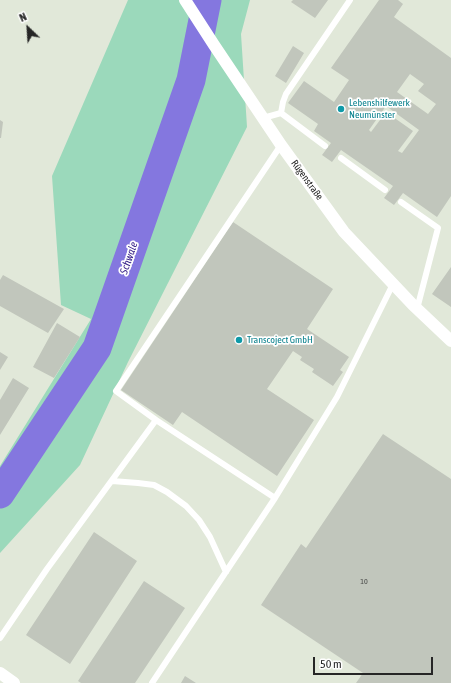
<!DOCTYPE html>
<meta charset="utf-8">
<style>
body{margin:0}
#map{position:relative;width:451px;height:683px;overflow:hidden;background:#e1e8d9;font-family:"Asap Condensed",sans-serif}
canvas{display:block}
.north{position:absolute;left:8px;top:8px;width:40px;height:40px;-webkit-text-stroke:3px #fff;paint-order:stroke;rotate:335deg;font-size:11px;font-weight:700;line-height:16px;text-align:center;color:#262626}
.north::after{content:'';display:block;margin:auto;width:14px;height:18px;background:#262626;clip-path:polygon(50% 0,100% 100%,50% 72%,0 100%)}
.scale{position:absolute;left:313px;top:657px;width:120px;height:18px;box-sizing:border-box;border:2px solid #262626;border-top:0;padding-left:5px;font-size:12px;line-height:14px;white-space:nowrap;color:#262626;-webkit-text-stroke:3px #fff;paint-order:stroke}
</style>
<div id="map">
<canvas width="451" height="683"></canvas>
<div class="north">N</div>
<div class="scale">50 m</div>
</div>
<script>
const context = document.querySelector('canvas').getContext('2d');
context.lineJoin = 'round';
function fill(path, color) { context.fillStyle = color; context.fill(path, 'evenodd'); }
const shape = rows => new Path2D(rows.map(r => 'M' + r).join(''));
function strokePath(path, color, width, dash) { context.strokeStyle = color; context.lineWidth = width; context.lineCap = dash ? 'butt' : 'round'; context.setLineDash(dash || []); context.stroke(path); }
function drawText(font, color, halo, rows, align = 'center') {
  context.font = font + ' "Asap Condensed",sans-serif'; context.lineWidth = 3.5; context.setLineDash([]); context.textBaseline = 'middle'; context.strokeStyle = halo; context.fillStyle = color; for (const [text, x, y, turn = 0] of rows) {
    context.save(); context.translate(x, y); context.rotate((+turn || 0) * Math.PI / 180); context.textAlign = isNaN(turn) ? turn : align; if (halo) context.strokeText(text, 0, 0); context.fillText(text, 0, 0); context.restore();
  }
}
const green = shape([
 [128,0,250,0,241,34,247,127,128,362,80,465,0,553,0,466,91,319,61,305,52,176]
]);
const river = shape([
 [0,494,97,348,191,80,207,0]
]);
const building = shape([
 [293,0,328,0,315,18,291,2],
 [379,0,398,0,403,4,394,17,451,58,451,196,437,217,403,193,394,205,384,198,393,186,341,150,332,162,322,155,331,143,314,131,318,124,288,103,304,81,334,102,349,80,331,68],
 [410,74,424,84,418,91,436,104,428,114,397,92],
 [386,106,419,130,402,153,398,151,413,131,386,112,371,132,369,130],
 [293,46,304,53,286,83,275,76],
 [0,120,3,122,1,138,0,138],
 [233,222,333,289,307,329,349,357,340,370,343,372,333,386,312,372,314,369,300,360,302,357,293,351,267,389,314,420,277,476,182,412,173,425,121,390],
 [451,267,451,307,432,294],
 [3,275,64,309,48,333,0,306,0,280],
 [57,323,80,337,54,378,33,367],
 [0,352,8,357,0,370],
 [13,378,29,388,0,435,0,400],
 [383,434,451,479,451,683,356,683,363,673,261,605,301,544,306,548],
 [94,532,137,561,70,664,26,635],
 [144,581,185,608,135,683,81,683,78,681],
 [185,676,196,683,181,683]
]);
const lane = shape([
 [281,113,283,102,286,94,350,0],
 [281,113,325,146],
 [263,118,281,113],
 [341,158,385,190],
 [401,202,438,228,417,309],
 [112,481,138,483,154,485,167,492,186,506,199,520,210,537,226,572],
 [275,498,156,420,116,391,281,145],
 [0,638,47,569,156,420],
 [152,683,275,498,337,397,393,284]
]);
const street = shape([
 [185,0,214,45,281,145,344,232,413,305,451,341],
 [0,673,14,683]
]);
const markers = [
 [341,109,4,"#0f9aa8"],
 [239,340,4,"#0f9aa8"]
];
const numberNames = [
 ["10",364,581]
];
const cultureNames = [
 ["Lebenshilfewerk",349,103],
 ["Neumünster",349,115],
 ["Transcoject GmbH",247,340]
];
const streetNames = [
 ["Rügenstraße",307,180,54]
];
const waterNames = [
 ["Schwale",129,258,-71]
];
fill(green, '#9bd9bb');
strokePath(river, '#8477df', 29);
fill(building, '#c1c6bc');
strokePath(lane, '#fff', 6);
strokePath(street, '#fff', 12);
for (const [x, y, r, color] of markers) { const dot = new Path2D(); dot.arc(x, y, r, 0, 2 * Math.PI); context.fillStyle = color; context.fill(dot); strokePath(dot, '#fff', 1.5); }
drawText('8px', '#4d4e4c', null, numberNames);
drawText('10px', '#0d838f', '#fff', cultureNames, 'left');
drawText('10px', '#262626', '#fff', streetNames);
drawText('italic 11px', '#321b85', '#fff', waterNames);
</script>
